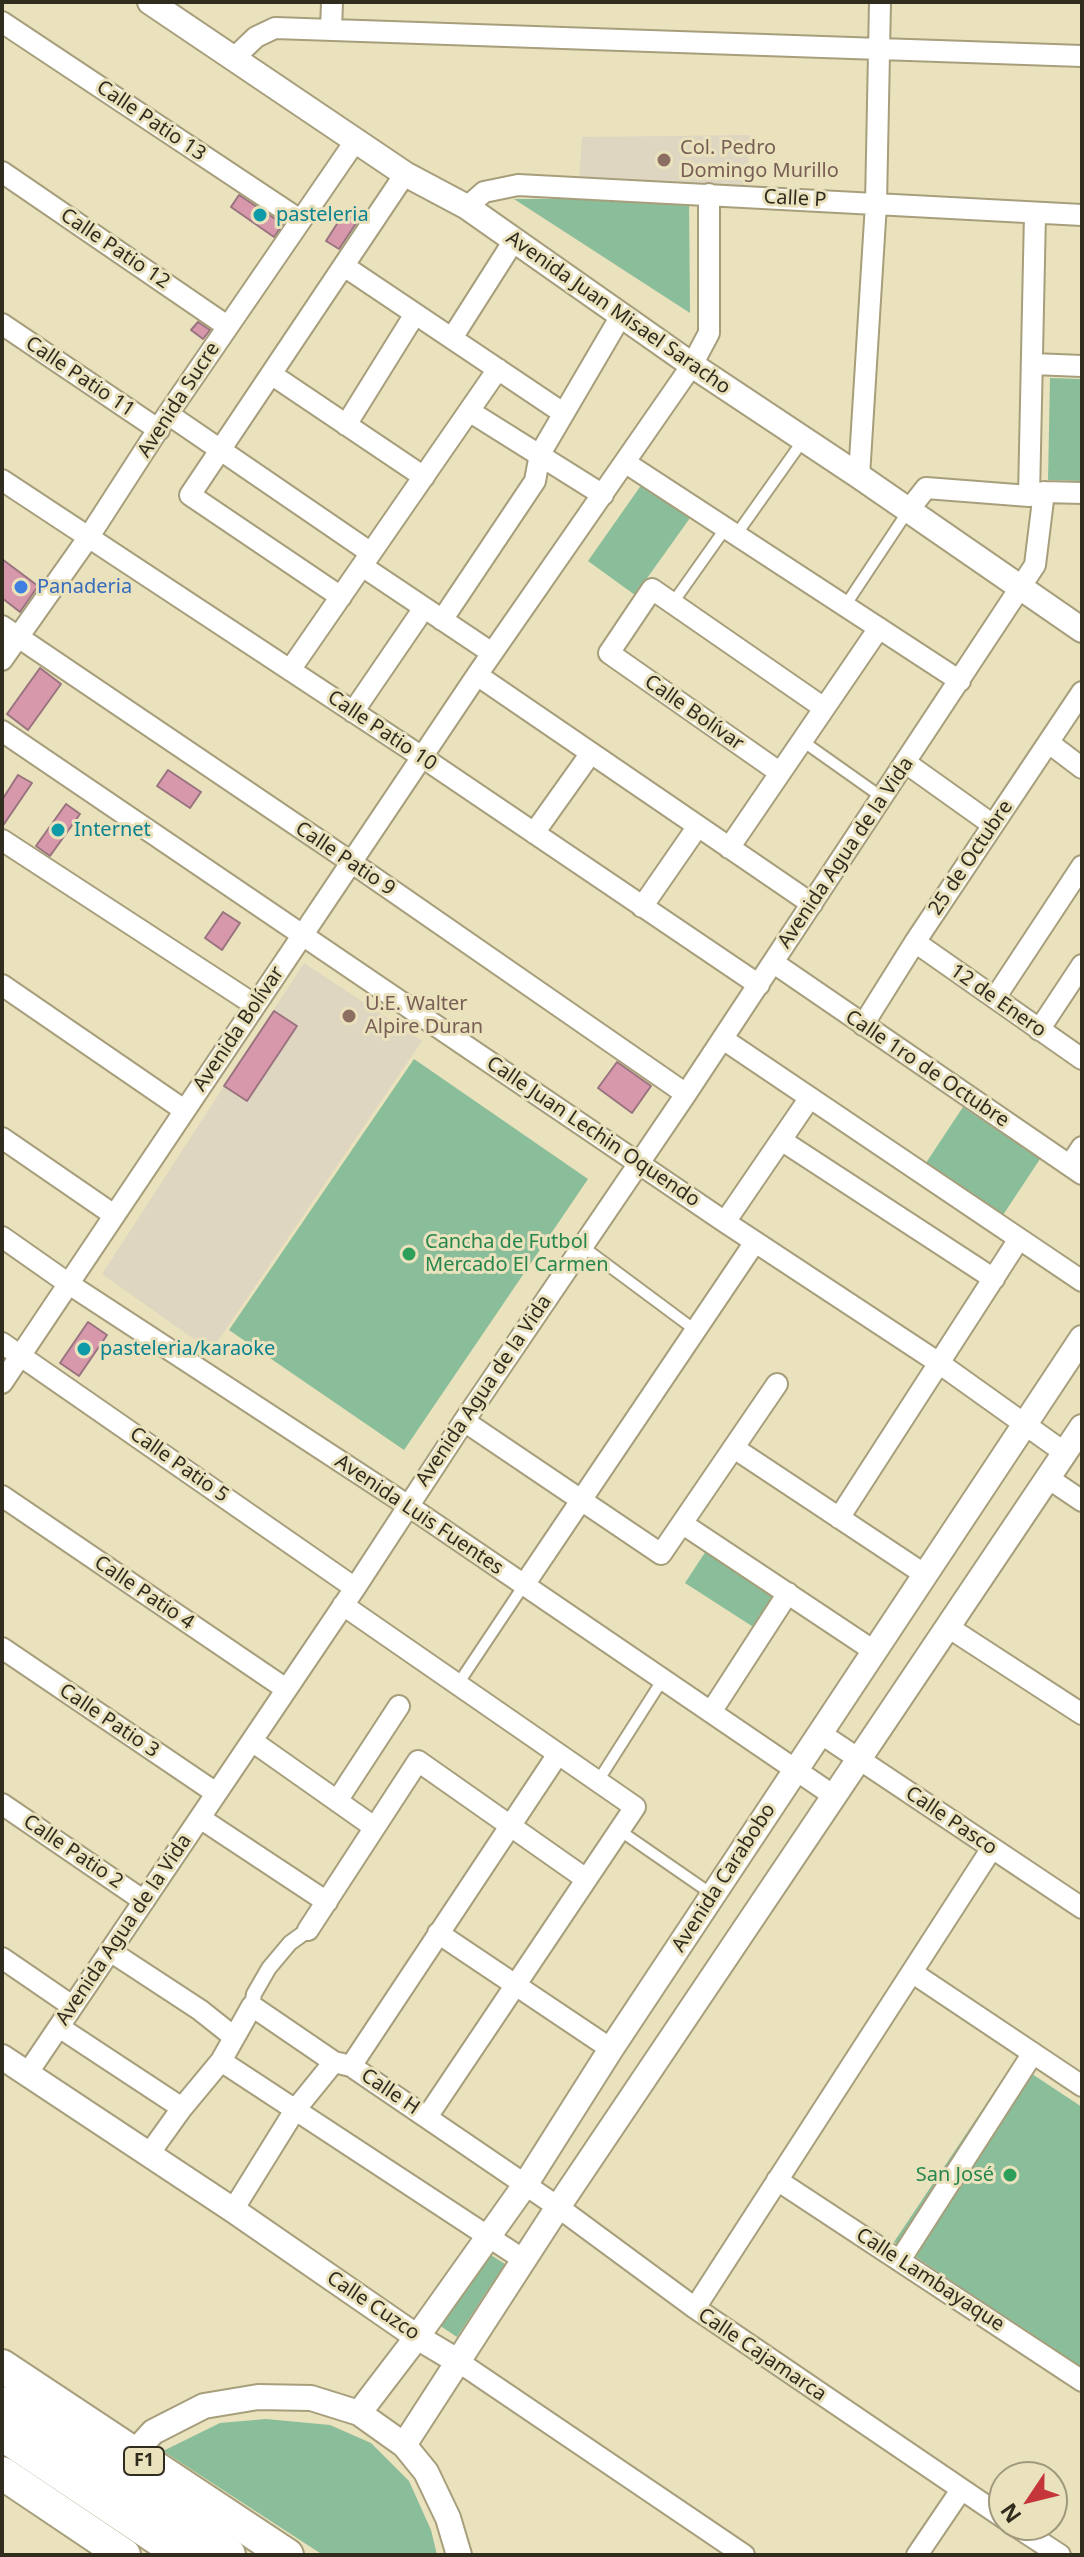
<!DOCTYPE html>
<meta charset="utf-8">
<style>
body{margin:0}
#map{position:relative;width:1084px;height:2557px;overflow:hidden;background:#eae1bd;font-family:"Noto Sans",sans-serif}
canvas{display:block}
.frame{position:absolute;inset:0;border:4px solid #302c1e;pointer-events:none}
.north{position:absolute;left:988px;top:2461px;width:80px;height:80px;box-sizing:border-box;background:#eae1bd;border:2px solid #a0997d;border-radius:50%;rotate:235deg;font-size:22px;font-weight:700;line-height:32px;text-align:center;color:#302c1e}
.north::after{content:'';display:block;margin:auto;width:28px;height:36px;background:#c5363a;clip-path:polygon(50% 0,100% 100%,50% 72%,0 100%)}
</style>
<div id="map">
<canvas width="1084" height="2557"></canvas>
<div class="frame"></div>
<div class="north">N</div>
</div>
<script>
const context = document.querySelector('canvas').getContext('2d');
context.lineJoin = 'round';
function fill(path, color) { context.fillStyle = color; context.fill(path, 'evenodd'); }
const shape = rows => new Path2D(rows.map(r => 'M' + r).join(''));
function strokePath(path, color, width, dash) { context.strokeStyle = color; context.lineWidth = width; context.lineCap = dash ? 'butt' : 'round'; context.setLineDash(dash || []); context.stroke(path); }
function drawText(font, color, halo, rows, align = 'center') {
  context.font = font + ' "Noto Sans",sans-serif'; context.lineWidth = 6; context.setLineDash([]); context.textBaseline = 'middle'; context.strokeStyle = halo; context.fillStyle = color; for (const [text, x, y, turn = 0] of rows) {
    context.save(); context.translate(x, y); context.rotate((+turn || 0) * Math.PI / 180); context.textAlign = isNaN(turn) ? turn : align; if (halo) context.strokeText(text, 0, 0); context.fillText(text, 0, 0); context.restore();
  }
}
const education = shape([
 [750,135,747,191,579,183,582,137],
 [304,963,422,1041,211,1351,102,1274]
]);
const green = shape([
 [689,198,690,313,514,199],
 [1050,378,1082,379,1082,481,1048,480],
 [642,484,690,518,635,595,588,561],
 [414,1059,588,1179,404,1450,229,1330],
 [963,1107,1040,1159,1001,1218,924,1166],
 [706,1551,778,1598,758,1630,685,1583],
 [1014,2062,1082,2107,1082,2370,894,2242],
 [486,2252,505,2264,457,2337,439,2325],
 [266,2419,330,2425,371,2443,409,2481,431,2530,437,2555,323,2555,163,2451,220,2423]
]);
const building = shape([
 [239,195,283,224,274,237,231,207,239,195],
 [344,213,357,222,339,249,326,241,344,213],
 [198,322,210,330,203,339,191,330,198,322],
 [2,559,38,586,20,612,2,598,2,559],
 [40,668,61,684,28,730,7,714,40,668],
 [168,770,201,792,190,808,157,786,168,770],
 [18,775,32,783,2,827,2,800,18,775],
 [66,804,80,814,50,856,36,846,66,804],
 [223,912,240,923,222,950,205,938,223,912],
 [274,1011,297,1026,247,1101,224,1086,274,1011],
 [617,1062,651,1086,632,1113,598,1088,617,1062],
 [88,1322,107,1335,79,1376,60,1363,88,1322]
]);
const service = shape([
 [736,535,804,439],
 [672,604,725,529],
 [845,606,908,511],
 [801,740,883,798],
 [582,1246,695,1330],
 [458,1684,524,1585],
 [598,1781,663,1679],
 [619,1830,713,1895]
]);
const pedestrian = shape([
 [252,2006,254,1994,269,1968,290,1943,308,1930]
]);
const minor = shape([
 [2,22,300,220],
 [331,30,332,2],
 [235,57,256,37,275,28,1082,56],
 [2,172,227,326],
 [467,207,484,192,518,185,1082,215],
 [344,266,563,413],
 [2,324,159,430],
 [452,338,513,242],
 [1033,364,1082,366],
 [271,374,424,477],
 [469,411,603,495],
 [168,414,371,553],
 [346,425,415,314],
 [626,463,960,681],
 [859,476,876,204,880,2],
 [2,480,422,757,759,985],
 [1029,496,1035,213],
 [908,511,926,488,1029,496,1044,492,1082,493],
 [362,566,492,653],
 [341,597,190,495,405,174],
 [442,620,535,481,540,454,622,314],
 [2,626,351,862,686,1094],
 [2,660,88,538,168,414,356,140],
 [290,670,498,369],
 [477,675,812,904],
 [353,712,424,608],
 [2,731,725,1222,939,1363,1065,1453],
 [1049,743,1082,768],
 [906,763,993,825],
 [779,772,609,653,652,589,824,708],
 [534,833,591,753],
 [2,840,255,1005],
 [729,848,879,628],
 [642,907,698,826],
 [915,942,1082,1059],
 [774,963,1082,1174],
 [2,985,184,1110],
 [995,998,1082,866],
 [863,1025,915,942,1082,692],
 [1039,1030,1082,965],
 [723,1039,1082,1281],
 [2,1138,114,1215],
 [781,1140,994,1279],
 [1070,1165,1082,1147],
 [725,1222,809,1099],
 [2,1237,69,1284,407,1505,834,1796],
 [2,1343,355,1588],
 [2,1383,477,675,692,365,709,333,709,194],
 [464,1421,661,1554,777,1384],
 [734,1448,924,1574],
 [1048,1478,1082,1501],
 [2,1496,286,1689],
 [839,1518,1019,1239],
 [683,1524,874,1651],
 [524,1585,755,1242],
 [343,1605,635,1807,427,2117],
 [948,1627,1082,1714],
 [2,1648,216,1793],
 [711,1712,788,1593],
 [820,1733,1082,1908],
 [252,1741,374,1827],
 [337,1801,399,1706],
 [2,1804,144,1901],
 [200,1818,327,1902],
 [308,1930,418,1761,586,1879],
 [438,1933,611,2049],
 [110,1951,200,2010,234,2037],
 [2,1958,72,2006],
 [913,1973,1082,2086],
 [59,2027,182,2108],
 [221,2061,524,2260],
 [351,2066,558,1754],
 [27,2074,355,1588,464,1421,686,1094,1035,565,1044,492],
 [149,2154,182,2108,221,2061,252,2006,334,2062,351,2066,558,2207,695,2308,1004,2518],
 [777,2180,1082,2381],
 [233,2210,295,2110,334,2062],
 [900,2260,1033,2053],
 [695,2308,992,1848],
 [459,2362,744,2555],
 [1014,2525,1060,2555],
 [917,2555,961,2490]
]);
const tertiary = shape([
 [150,2,405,174,467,207,692,365,859,476,1082,630],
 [2,2057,233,2210,417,2337,459,2362],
 [359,2413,417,2337,525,2185,611,2049,1082,1338],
 [404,2445,558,2207,1082,1427],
 [130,2466,133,2454,153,2432,204,2406,258,2397,311,2398,359,2413,404,2445,426,2472,448,2518,459,2555]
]);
const primary = shape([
 [2,2366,287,2555],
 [2,2473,124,2555]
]);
const trunk = shape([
 [2,2404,228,2555],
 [2,2433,184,2555]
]);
const markers = [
 [664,160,8,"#8d6e63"],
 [260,215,8,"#0f9aa8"],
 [21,587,8,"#3f7fe0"],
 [58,830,8,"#0f9aa8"],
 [349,1016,8,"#8d6e63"],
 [409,1254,8,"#2e9e5b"],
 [84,1349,8,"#0f9aa8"],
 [1010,2175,8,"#2e9e5b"]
];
const shields = [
 [144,2461,40]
];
const shieldNames = [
 ["F1",144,2461]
];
const streetNames = [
 ["Calle Patio 13",151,121,34],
 ["Calle P",795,199,3],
 ["Calle Patio 12",115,249,34],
 ["Avenida Juan Misael Saracho",618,313,35],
 ["Calle Patio 11",80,377,34],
 ["Avenida Sucre",179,400,-57],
 ["Calle Bolívar",694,713,35],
 ["Calle Patio 10",382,731,34],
 ["Avenida Agua de la Vida",846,853,-56],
 ["25 de Octubre",971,858,-56],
 ["Calle Patio 9",345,859,34],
 ["12 de Enero",998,1001,35],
 ["Avenida Bolívar",239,1029,-56],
 ["Calle 1ro de Octubre",927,1069,34],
 ["Calle Juan Lechin Oquendo",593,1132,34],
 ["Avenida Agua de la Vida",484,1391,-56],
 ["Calle Patio 5",179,1465,35],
 ["Avenida Luis Fuentes",419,1515,34],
 ["Calle Patio 4",144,1593,34],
 ["Calle Patio 3",109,1721,34],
 ["Calle Pasco",951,1821,34],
 ["Calle Patio 2",73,1852,34],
 ["Avenida Carabobo",724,1878,-57],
 ["Avenida Agua de la Vida",124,1930,-56],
 ["Calle H",390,2092,34],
 ["Calle Lambayaque",930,2280,33],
 ["Calle Cuzco",373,2306,34],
 ["Calle Cajamarca",762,2355,34]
];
const educationNames = [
 ["Col. Pedro",680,148],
 ["Domingo Murillo",680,171],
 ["U.E. Walter",365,1004],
 ["Alpire Duran",365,1027]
];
const cultureNames = [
 ["pasteleria",276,215],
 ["Internet",74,830],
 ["pasteleria/karaoke",100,1349]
];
const shopNames = [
 ["Panaderia",37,587]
];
const leisureNames = [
 ["Cancha de Futbol",425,1242],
 ["Mercado El Carmen",425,1265],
 ["San José",994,2175,"right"]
];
fill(education, '#dfd6c1');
fill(green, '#8abd99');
fill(building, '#d898ab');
strokePath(building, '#99747f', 2);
strokePath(service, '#a79e7c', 14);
strokePath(pedestrian, '#a79e7c', 18);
strokePath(minor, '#a79e7c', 24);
strokePath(tertiary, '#a79e7c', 28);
strokePath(primary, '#a79e7c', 36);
strokePath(trunk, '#a79e7c', 38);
strokePath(service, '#fff', 10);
strokePath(pedestrian, '#fff', 14);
strokePath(minor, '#fff', 20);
strokePath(tertiary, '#fff', 24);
strokePath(primary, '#fff', 32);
strokePath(trunk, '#fff', 34);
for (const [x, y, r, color] of markers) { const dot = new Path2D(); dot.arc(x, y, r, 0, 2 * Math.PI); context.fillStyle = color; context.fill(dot); strokePath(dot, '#eae1bd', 3); }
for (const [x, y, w] of shields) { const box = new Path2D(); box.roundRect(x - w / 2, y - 14, w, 28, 6); context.fillStyle = '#eae1bd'; context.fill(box); strokePath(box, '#302c1e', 2); }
drawText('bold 18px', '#302c1e', null, shieldNames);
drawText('20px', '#302c1e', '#eae1bd', streetNames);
drawText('20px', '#785e54', '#eae1bd', educationNames, 'left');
drawText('20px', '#0d838f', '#eae1bd', cultureNames, 'left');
drawText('20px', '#366cbe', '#eae1bd', shopNames, 'left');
drawText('20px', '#27864d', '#eae1bd', leisureNames, 'left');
</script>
